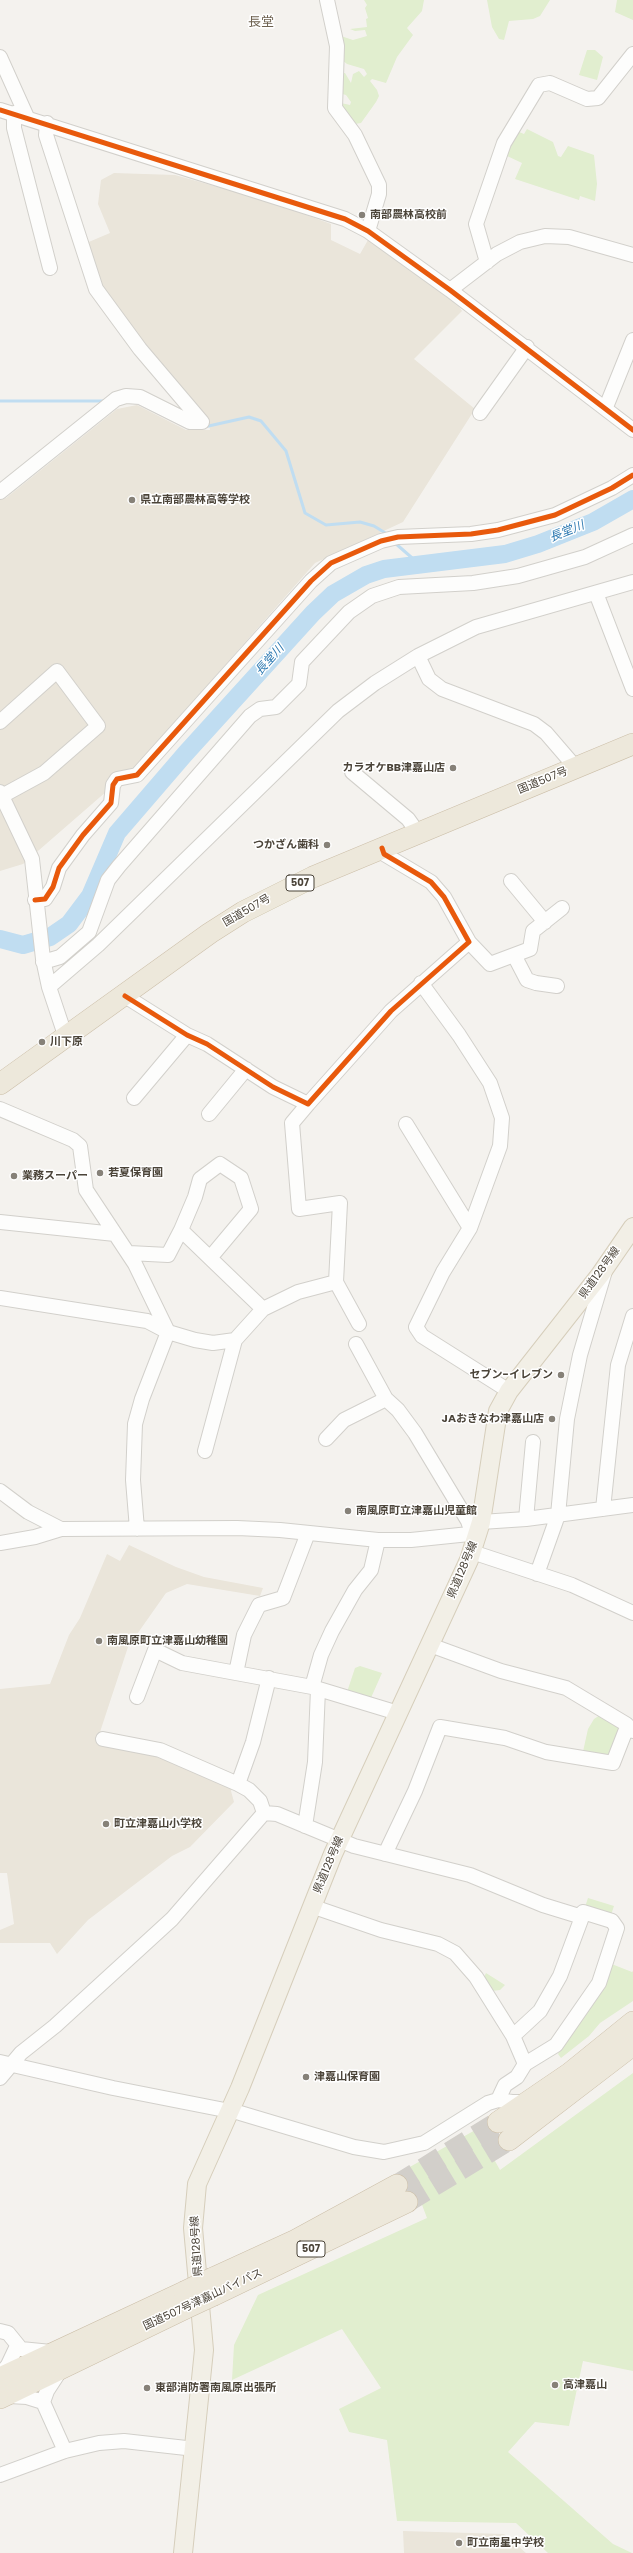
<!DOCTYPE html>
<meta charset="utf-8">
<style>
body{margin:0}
canvas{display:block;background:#f4f2ee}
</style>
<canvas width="633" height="2553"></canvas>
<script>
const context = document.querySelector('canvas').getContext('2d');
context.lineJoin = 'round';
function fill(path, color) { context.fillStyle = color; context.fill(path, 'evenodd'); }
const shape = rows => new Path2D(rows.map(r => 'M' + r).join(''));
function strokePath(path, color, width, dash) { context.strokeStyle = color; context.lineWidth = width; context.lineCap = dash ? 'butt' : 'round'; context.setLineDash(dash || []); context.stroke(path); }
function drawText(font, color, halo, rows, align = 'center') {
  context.font = font + ' Poppins,"Noto Sans JP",sans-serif'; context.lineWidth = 3; context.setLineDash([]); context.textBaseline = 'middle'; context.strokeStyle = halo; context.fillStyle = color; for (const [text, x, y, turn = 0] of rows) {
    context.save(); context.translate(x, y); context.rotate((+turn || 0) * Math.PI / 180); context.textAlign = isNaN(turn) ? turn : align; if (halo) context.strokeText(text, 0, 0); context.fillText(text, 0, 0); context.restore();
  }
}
const education = shape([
 [114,173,175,175,268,201,331,224,331,240,360,254,368,240,454,299,462,311,414,359,475,409,403,522,315,563,138,764,23,864,0,871,0,499,6,498,117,409,137,405,186,430,210,430,209,424,146,349,106,293,84,244,110,233,98,204,101,180],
 [129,1545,176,1567,204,1577,263,1588,260,1596,187,1584,166,1593,128,1647,100,1732,156,1744,234,1778,231,1791,234,1802,190,1847,172,1856,88,1920,57,1954,50,1943,0,1943,0,1930,14,1924,7,1873,0,1873,0,1689,50,1684,69,1635,80,1618,107,1554,120,1561],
 [403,2531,504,2534,526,2553,404,2553]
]);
const green = shape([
 [364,0,424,0,422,11,407,28,413,35,397,57,386,83,372,79,370,81,377,90,379,96,376,102,361,123,355,124,343,117,341,103,350,105,351,102,346,95,339,93,341,73,345,73,351,83,353,74,359,71,364,77,367,74,364,69,347,64,342,60,341,36,353,40,367,36,365,30,355,31,350,29,367,27,366,19,368,18,365,8,367,5],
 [487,0,550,0,540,16,533,19,509,21,504,40,499,39,492,27],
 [617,0,633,0,633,20,615,12],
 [587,50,595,50,603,57,597,80,579,75],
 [527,129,553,142,558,156,561,157,568,146,594,155,597,184,595,201,580,196,579,200,515,179,522,163,505,155,517,131,524,134],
 [360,1666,382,1673,370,1700,347,1692,355,1668],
 [600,1715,621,1727,610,1759,582,1756,588,1729,594,1719],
 [588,1898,614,1906,610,1918,584,1910],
 [609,1963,632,1972,633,1971,633,2001,600,2023,589,2036,561,2058,558,2054],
 [486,1973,505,1985,500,1990,492,1991,483,1979],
 [633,2073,633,2371,583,2361,569,2426,535,2422,508,2452,613,2544,632,2553,548,2553,516,2523,397,2521,387,2440,349,2432,339,2409,381,2388,342,2329,232,2380,234,2345,258,2295,427,2218,408,2168,477,2129,500,2170]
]);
const stream = shape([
 [0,401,105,401],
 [204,427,249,417,261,421,286,451,305,513,326,525,360,522,374,526,387,534],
 [395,543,419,564]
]);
const river = shape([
 [0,939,23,945,50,937,69,924,90,896,117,833,185,754,313,613,333,594,366,575,384,569,505,554,538,544,593,522,633,499]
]);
const highwayTunnel = shape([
 [397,2185,498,2122],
 [407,2202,509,2140]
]);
const minor = shape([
 [327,0,337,46,335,108,355,135,379,185,379,194,368,231],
 [0,57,27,117],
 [0,110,345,219,368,231,450,290,633,430],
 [14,113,14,128,50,268],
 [47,123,46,135,96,289,140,349,202,422],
 [487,262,476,224,504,143,539,85,550,83,587,99,598,98,633,54],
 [450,290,497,254,520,242,545,236,569,237,633,255],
 [606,407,633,340],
 [480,413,527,347],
 [0,492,116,399,126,396,140,397,190,422,202,422],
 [596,593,633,689],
 [418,656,429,679,442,689,534,724,546,733,571,762,572,769],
 [0,722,57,671,98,726,44,773,0,797],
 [352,772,408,819,418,833],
 [0,792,32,859,43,959,49,987,63,1029,68,1036],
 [511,881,545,922],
 [35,900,45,899,53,887,59,868,83,835,111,803,113,785,117,779,137,775,311,581,331,563,381,541,398,537,471,534,498,530,555,515,612,488,633,475],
 [469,942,490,964,530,949,533,931,562,908],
 [514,955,527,980,536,983,557,986],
 [43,962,60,957,89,932,108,880,119,866,250,716,260,709,276,707,299,684,302,662,349,612,372,596,399,587,473,583,518,576,585,557,633,535],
 [421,983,459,1035,490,1083,502,1118,500,1146,470,1228,443,1272,416,1327,422,1336,509,1391],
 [49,987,98,945,338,711,375,683,418,656,476,627,633,582],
 [125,996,187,1035,207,1044,273,1087,308,1104,391,1011,469,942,444,897,431,882,384,854,382,848],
 [134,1098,187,1035],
 [308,1104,292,1123,299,1209,340,1203,336,1282],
 [0,1109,73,1140,80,1146,86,1190,135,1264,168,1332,195,1340,213,1343,235,1340,263,1309,298,1292,336,1282,359,1324],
 [209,1114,246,1069],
 [406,1124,470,1228],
 [0,1222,115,1234],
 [129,1253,168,1255,181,1230],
 [210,1258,251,1209,241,1178,220,1164,200,1179,195,1197,181,1230,210,1258,263,1309],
 [0,1298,147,1321,168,1332,142,1399,135,1424,133,1480,137,1529],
 [356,1344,386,1399,398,1410,415,1433,468,1521,472,1533],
 [326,1439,344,1420,386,1399],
 [205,1451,235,1340],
 [0,1491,28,1512,61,1529,237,1528,280,1530,378,1540,411,1540,479,1533],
 [603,1509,618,1365,633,1316],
 [526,1519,533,1442],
 [481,1522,526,1519,633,1505],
 [308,1533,283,1598,259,1605,244,1635,236,1673,312,1687,398,1713],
 [0,1543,35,1537,61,1529],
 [472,1552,572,1585,633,1613],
 [537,1574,558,1515,567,1419,580,1355,605,1271],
 [430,1645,501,1671,566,1688,626,1724,633,1731],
 [312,1687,321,1655,332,1631,355,1590,371,1570,378,1540],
 [137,1697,155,1650,182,1663,236,1673],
 [103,1739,160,1750,238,1784,249,1790,260,1801,264,1813],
 [238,1784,253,1742,269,1678],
 [264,1813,277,1814,354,1846,470,1875,543,1905,582,1917,560,1976,540,2011,513,2036],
 [305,1826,315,1762,318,1689],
 [385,1854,415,1791,440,1727,505,1738,546,1752,613,1763,627,1727],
 [311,1906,381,1930,438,1944,455,1953,476,1977,513,2036,525,2064],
 [0,2062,113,2088,240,2113,354,2147,384,2152,424,2143,488,2103,498,2100,512,2102,527,2102],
 [0,2078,21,2053,55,2026,172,1919,264,1813],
 [498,2100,505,2085,517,2077,525,2064,556,2045,599,1983,617,1928,612,1921,583,1912],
 [0,2331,8,2333,21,2349,51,2352],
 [60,2371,47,2391,43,2402,65,2451],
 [0,2375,8,2365,17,2346],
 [9,2396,27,2397,43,2402],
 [0,2475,65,2451,99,2443,124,2441,195,2449]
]);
const major = shape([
 [183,2553,204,2350,193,2228,197,2184,240,2088,333,1854,469,1560,481,1522,498,1411,509,1391,600,1275,633,1227]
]);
const highway = shape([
 [0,1084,210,933,243,912,313,877,633,744],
 [498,2122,570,2073,633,2022],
 [509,2140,633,2045],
 [213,2278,296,2240,397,2185],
 [214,2295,407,2202],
 [0,2378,184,2292],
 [0,2398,186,2308]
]);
const highwayBridge = shape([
 [184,2292,213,2278],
 [186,2308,214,2295]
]);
const cycleway = shape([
 [0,110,345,219,368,231,450,290,633,430],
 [35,900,45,899,53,887,59,868,83,835,111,803,113,785,117,779,137,775,311,581,331,563,381,541,398,537,471,534,498,530,555,515,612,488,633,475],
 [125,996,187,1035,207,1044,273,1087,308,1104,391,1011,469,942,444,897,431,882,384,854,382,848]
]);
const markers = [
 [362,215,4,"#868178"],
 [132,500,4,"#868178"],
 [453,768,4,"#868178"],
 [327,845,4,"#868178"],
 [42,1042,4,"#868178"],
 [100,1173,4,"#868178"],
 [14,1176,4,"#868178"],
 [561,1375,4,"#868178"],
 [552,1419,4,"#868178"],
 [348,1511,4,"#868178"],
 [99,1641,4,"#868178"],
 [106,1824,4,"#868178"],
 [306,2077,4,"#868178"],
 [555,2385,4,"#868178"],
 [147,2388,4,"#868178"],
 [459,2543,4,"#868178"]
];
const shields = [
 [300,883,28],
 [311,2249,28]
];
const shieldNames = [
 ["507",300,883],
 ["507",311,2249]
];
const poiNames = [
 ["南部農林高校前",370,215],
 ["県立南部農林高等学校",140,500],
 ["カラオケBB津嘉山店",445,768,"right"],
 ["つかざん歯科",319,845,"right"],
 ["川下原",50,1042],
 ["若夏保育園",108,1173],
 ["業務スーパー",22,1176],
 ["セブン-イレブン",553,1375,"right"],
 ["JAおきなわ津嘉山店",544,1419,"right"],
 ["南風原町立津嘉山児童館",356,1511],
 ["南風原町立津嘉山幼稚園",107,1641],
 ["町立津嘉山小学校",114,1824],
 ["津嘉山保育園",314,2077],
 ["高津嘉山",563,2385],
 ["東部消防署南風原出張所",155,2388],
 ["町立南星中学校",467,2543]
];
const streetNames = [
 ["国道507号",543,781,-22],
 ["国道507号",247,911,-30],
 ["県道128号線",600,1273,-54],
 ["県道128号線",463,1570,-67],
 ["県道128号線",329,1865,-67],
 ["県道128号線",197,2246,-94],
 ["国道507号津嘉山バイパス",203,2300,-25]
];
const waterNames = [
 ["長堂川",567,532,-22],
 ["長堂川",270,660,-48]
];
const quarterNames = [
 ["長堂",261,23]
];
fill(education, '#eae5da');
fill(green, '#e1eecf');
strokePath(stream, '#c0ddf1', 3);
strokePath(river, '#c0ddf1', 18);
strokePath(highwayTunnel, '#d2cfca', 21, [21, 10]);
strokePath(minor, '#d2d0cb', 16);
strokePath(major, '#d6cebb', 20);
strokePath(highway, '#ccbfa9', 22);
strokePath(minor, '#fdfdfc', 14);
strokePath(major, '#f2efe6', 18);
strokePath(highway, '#ede8db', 21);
strokePath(highwayBridge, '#ccbfa9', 22, []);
strokePath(highwayBridge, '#ede8db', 21);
strokePath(cycleway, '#e8590c', 5);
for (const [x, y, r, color] of markers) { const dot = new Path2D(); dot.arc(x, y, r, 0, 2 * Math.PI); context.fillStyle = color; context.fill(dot); strokePath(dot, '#fff', 1.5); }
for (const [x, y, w] of shields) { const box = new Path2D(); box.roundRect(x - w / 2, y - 8, w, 16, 3); context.fillStyle = '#fff'; context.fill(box); strokePath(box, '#4b4439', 1); }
drawText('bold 10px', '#4b4439', null, shieldNames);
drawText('bold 11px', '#4b4439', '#fff', poiNames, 'left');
drawText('11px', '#4b4439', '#fff', streetNames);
drawText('italic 12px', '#2e7ab2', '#fff', waterNames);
drawText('13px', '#6e6250', '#fff', quarterNames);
</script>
